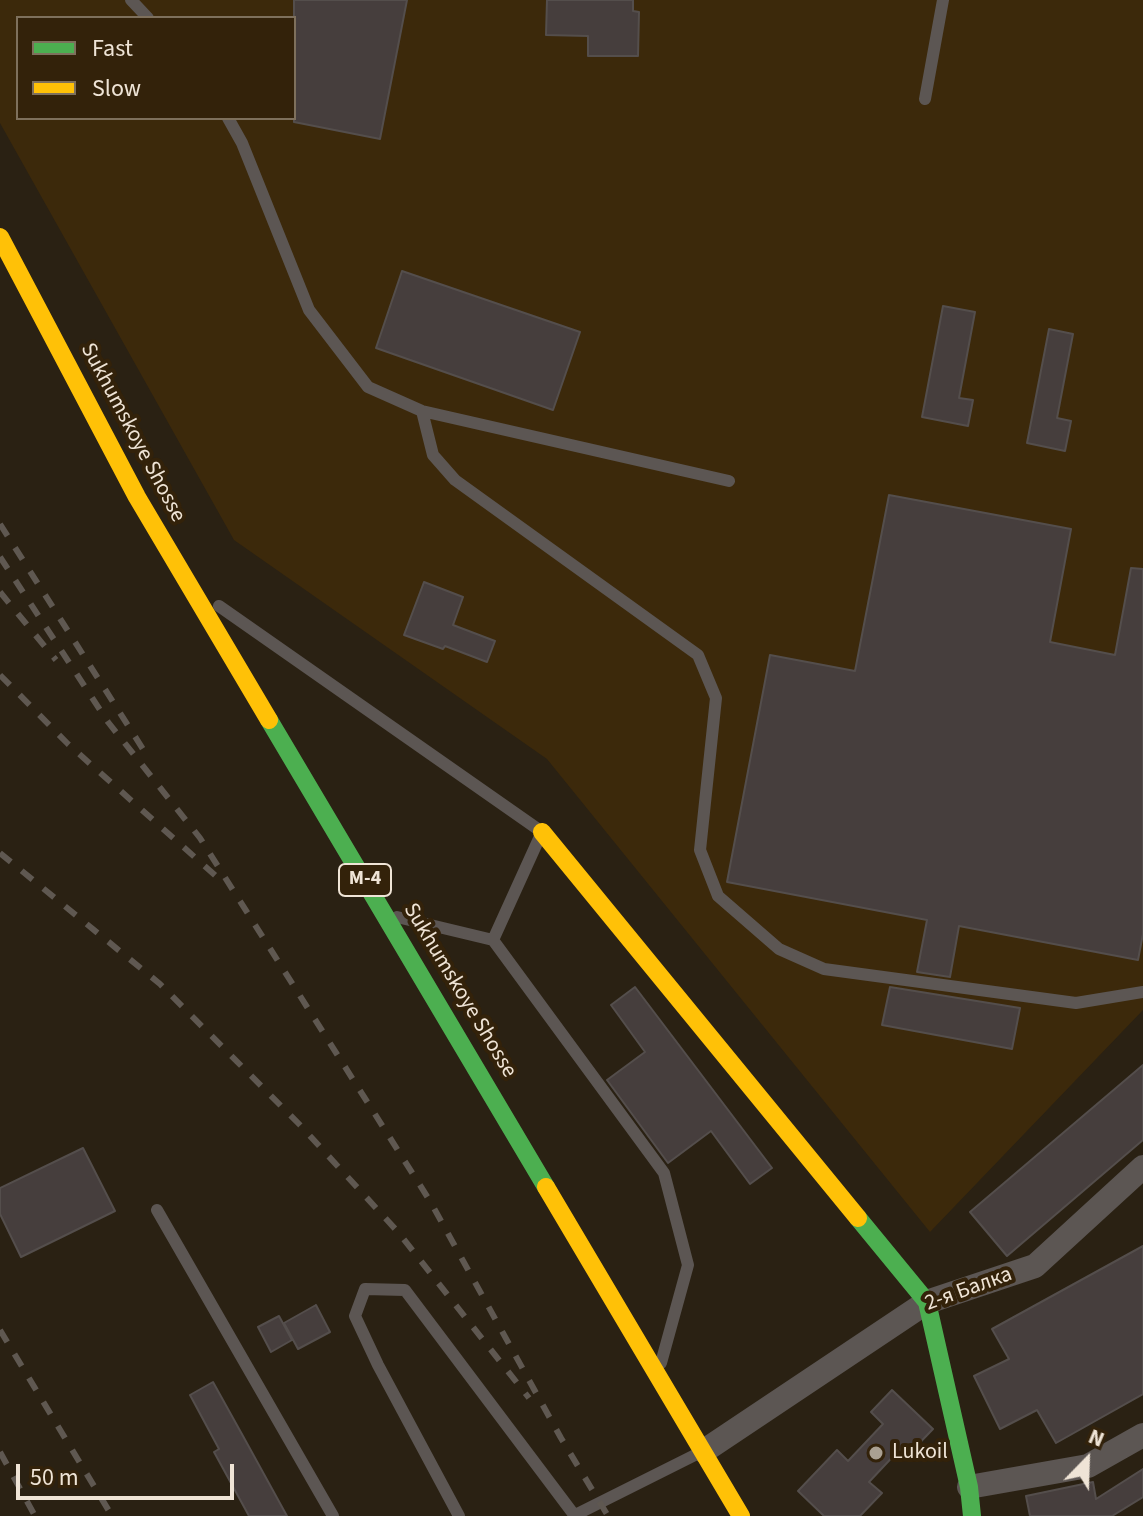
<!DOCTYPE html>
<meta charset="utf-8">
<style>
body{margin:0}
#map{position:relative;width:1143px;height:1516px;overflow:hidden;background:#2a2113;font-family:"Source Sans 3",sans-serif}
canvas{display:block}
.legend{position:absolute;left:16px;top:16px;width:280px;height:104px;box-sizing:border-box;background:#33220a;border:2px solid #7e705c;margin:0;padding:10px 14px;list-style:none;font-size:24px;color:#efe4d6}
.legend li{display:flex;align-items:center;gap:16px;height:40px}
.legend b{width:40px;border:2px solid #7e705c}
.north{position:absolute;left:1047px;top:1420px;width:80px;height:80px;-webkit-text-stroke:6px #33220a;paint-order:stroke;rotate:23deg;font-size:22px;font-weight:700;line-height:32px;text-align:center;color:#efe4d6}
.north::after{content:'';display:block;margin:auto;width:28px;height:36px;background:#efe4d6;clip-path:polygon(50% 0,100% 100%,50% 72%,0 100%)}
.scale{position:absolute;left:16px;top:1464px;width:218px;height:36px;box-sizing:border-box;border:4px solid #efe4d6;border-top:0;padding-left:10px;font-size:24px;line-height:28px;white-space:nowrap;color:#efe4d6;-webkit-text-stroke:6px #33220a;paint-order:stroke}
</style>
<div id="map">
<canvas width="1143" height="1516"></canvas>
<ul class="legend">
<li><b style="height:10px;background:#4caf50"></b>Fast</li>
<li><b style="height:10px;background:#ffc107"></b>Slow</li>
</ul>
<div class="north">N</div>
<div class="scale">50 m</div>
</div>
<script>
const context = document.querySelector('canvas').getContext('2d');
context.lineJoin = 'round';
function fill(path, color) { context.fillStyle = color; context.fill(path, 'evenodd'); }
const shape = rows => new Path2D(rows.map(r => 'M' + r).join(''));
function strokePath(path, color, width, dash) { context.strokeStyle = color; context.lineWidth = width; context.lineCap = dash ? 'butt' : 'round'; context.setLineDash(dash || []); context.stroke(path); }
function drawText(font, color, halo, rows, align = 'center') {
  context.font = font + ' "Source Sans 3",sans-serif'; context.lineWidth = 8; context.setLineDash([]); context.textBaseline = 'middle'; context.strokeStyle = halo; context.fillStyle = color; for (const [text, x, y, turn = 0] of rows) {
    context.save(); context.translate(x, y); context.rotate((+turn || 0) * Math.PI / 180); context.textAlign = isNaN(turn) ? turn : align; if (halo) context.strokeText(text, 0, 0); context.fillText(text, 0, 0); context.restore();
  }
}
const built = shape([
 [0,0,1143,0,1143,1010,930,1232,547,759,234,540,0,123],
 [18,18,294,18,294,118,18,118]
]);
const building = shape([
 [294,0,407,0,380,139,294,122,294,0],
 [547,0,633,0,633,11,639,12,638,56,588,56,588,36,546,35,547,0],
 [402,271,580,332,553,410,376,348,402,271],
 [943,306,975,312,959,398,973,400,968,426,922,417,943,306],
 [1049,329,1073,334,1057,418,1071,421,1065,451,1027,443,1049,329],
 [889,495,1071,529,1050,642,1115,655,1131,568,1143,569,1143,934,1138,960,959,926,950,977,917,972,927,920,727,882,770,655,855,671,889,495],
 [424,582,463,597,453,625,495,641,487,662,445,646,443,649,404,635,424,582],
 [635,987,772,1168,750,1184,711,1131,668,1163,607,1080,645,1052,611,1005,635,987],
 [890,987,1020,1008,1012,1049,882,1025,890,987],
 [1143,1065,1143,1140,1007,1256,970,1212,1143,1065],
 [83,1148,115,1211,21,1257,0,1214,0,1188,83,1148],
 [1143,1246,1143,1394,1056,1443,1037,1410,1000,1429,974,1376,1009,1359,992,1329,1143,1246],
 [316,1305,330,1332,298,1349,284,1323,316,1305],
 [279,1316,292,1340,271,1352,258,1327,279,1316],
 [213,1382,243,1436,287,1516,249,1516,214,1452,219,1449,190,1395,213,1382],
 [892,1390,933,1429,907,1456,900,1449,869,1482,882,1493,860,1516,824,1516,798,1491,837,1450,848,1461,883,1424,871,1412,892,1390],
 [1143,1469,1143,1497,1112,1516,1030,1516,1026,1496,1093,1482,1096,1499,1143,1469]
]);
const lane = shape([
 [131,0,148,18],
 [925,99,943,0],
 [228,118,242,143,309,310,368,387,422,411,729,481],
 [422,411,433,455,455,480,698,655,716,698,700,850,718,896,779,949,824,969,1076,1003,1143,992],
 [219,606,542,832,493,940],
 [397,917,493,940,664,1173,688,1265,661,1363],
 [157,1210,333,1516],
 [575,1515,697,1454],
 [459,1516,378,1365,355,1316,365,1289,405,1290,575,1516]
]);
const street = shape([
 [704,1451,927,1302,1035,1266,1143,1167],
 [969,1487,1088,1466,1143,1435]
]);
const fast = shape([
 [269,720,546,1187],
 [858,1218,927,1302,969,1487,972,1516]
]);
const slow = shape([
 [0,237,137,497,269,720],
 [542,832,858,1218],
 [546,1187,741,1516]
]);
const rail = shape([
 [0,524,148,757],
 [0,557,108,722,200,838,430,1201,561,1438,608,1516],
 [0,592,56,660],
 [0,675,68,744,217,877],
 [0,853,160,984,300,1125,398,1232,529,1398],
 [0,1330,112,1516],
 [0,1452,35,1516]
]);
const markers = [
 [876,1453,8,"#aaa092"]
];
const shields = [
 [365,880,52]
];
const shieldNames = [
 ["М-4",365,880]
];
const streetNames = [
 ["Sukhumskoye Shosse",132,433,62],
 ["Sukhumskoye Shosse",459,991,59],
 ["2-я Балка",969,1290,-20]
];
const poiNames = [
 ["Lukoil",892,1453]
];
fill(built, '#3c290b');
fill(building, '#463e3d');
strokePath(building, '#544e4c', 2);
strokePath(lane, '#5c5653', 12);
strokePath(street, '#5c5653', 24);
strokePath(fast, '#4caf50', 18);
strokePath(slow, '#ffc107', 18);
strokePath(rail, '#5f5851', 6, [14, 14]);
for (const [x, y, r, color] of markers) { const dot = new Path2D(); dot.arc(x, y, r, 0, 2 * Math.PI); context.fillStyle = color; context.fill(dot); strokePath(dot, '#33220a', 3); }
for (const [x, y, w] of shields) { const box = new Path2D(); box.roundRect(x - w / 2, y - 16, w, 32, 6); context.fillStyle = '#33220a'; context.fill(box); strokePath(box, '#efe4d6', 2); }
drawText('bold 20px', '#efe4d6', null, shieldNames);
drawText('22px', '#efe4d6', '#33220a', streetNames);
drawText('22px', '#efe4d6', '#33220a', poiNames, 'left');
</script>
